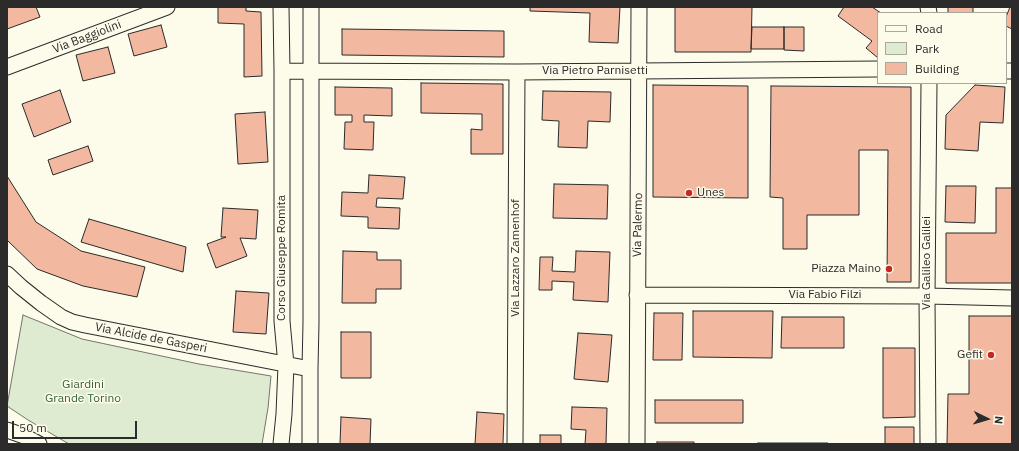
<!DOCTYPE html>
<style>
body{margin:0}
#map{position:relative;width:1019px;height:451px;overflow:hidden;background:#fdfbea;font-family:"IBM Plex Sans",sans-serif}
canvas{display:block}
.frame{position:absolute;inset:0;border:8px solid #2b2b2b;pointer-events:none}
.legend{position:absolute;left:877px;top:12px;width:130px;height:72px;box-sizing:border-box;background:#fdfbea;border:1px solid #a9a89e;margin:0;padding:5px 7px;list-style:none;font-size:12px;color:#2b2b2b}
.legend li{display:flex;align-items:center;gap:8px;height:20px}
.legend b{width:20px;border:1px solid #a9a89e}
.north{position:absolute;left:967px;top:399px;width:40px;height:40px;-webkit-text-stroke:3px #fdfbea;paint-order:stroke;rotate:95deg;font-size:11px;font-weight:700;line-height:16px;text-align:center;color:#2b2b2b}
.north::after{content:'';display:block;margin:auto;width:14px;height:18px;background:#2b2b2b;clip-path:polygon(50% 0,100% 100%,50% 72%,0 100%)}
.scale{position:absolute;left:12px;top:421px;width:125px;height:18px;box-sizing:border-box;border:2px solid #2b2b2b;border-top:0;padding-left:5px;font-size:12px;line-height:14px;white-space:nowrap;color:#2b2b2b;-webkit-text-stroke:3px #fdfbea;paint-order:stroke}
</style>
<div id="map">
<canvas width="1019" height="451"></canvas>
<div class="frame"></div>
<ul class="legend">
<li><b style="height:5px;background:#fdfbea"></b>Road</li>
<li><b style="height:11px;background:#deebd1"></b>Park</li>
<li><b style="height:11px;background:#f2b8a0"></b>Building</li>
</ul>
<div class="north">N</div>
<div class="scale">50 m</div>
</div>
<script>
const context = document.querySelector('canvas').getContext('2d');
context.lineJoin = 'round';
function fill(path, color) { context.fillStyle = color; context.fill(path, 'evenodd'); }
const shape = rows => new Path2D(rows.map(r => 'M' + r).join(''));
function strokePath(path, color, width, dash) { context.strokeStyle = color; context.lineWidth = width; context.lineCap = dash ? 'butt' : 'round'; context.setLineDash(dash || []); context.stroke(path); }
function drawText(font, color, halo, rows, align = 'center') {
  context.font = font + ' "IBM Plex Sans",sans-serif'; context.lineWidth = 3; context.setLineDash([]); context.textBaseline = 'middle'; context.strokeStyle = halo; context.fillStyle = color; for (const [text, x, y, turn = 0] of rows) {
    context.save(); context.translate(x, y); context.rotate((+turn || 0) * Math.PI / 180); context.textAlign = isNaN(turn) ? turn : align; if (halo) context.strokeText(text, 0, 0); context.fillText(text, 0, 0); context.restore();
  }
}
const green = shape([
 [23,315,82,339,199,364,271,376,268,408,262,444,69,444,28,420,7,406,23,315]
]);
const building = shape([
 [7,7,36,7,40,17,7,29,7,7],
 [218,7,246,7,246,11,261,12,262,76,244,77,244,24,218,23,218,7],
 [530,7,620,7,618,43,589,42,590,13,530,11,530,7],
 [675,7,752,7,751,52,675,52,675,7],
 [844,7,872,7,881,13,878,13,878,58,866,48,872,41,838,16,844,7],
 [948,7,973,7,973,13,948,13,948,7],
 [1010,7,1012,7,1012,29,1006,26,1006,17,1010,7],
 [161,25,167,47,134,56,128,34,161,25],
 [752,27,784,27,784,49,751,49,752,27],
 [784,27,804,27,804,51,784,50,784,27],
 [342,29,504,31,504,57,342,55,342,29],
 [108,47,115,73,83,81,76,55,108,47],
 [421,83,503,84,503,154,471,154,471,129,482,130,482,114,421,113,421,83],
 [653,85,748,86,748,198,653,197,653,85],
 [975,85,1005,87,1003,123,980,122,978,151,945,149,946,115,975,85],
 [771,86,911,87,911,282,887,282,888,150,859,150,859,215,807,215,807,249,783,249,783,198,770,197,771,86],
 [335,87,392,88,392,116,364,115,364,122,374,122,373,150,344,149,345,122,352,122,352,115,335,115,335,87],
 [60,90,71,122,34,137,22,104,60,90],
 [543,91,611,92,610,122,588,121,587,148,558,147,559,121,542,120,543,91],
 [265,112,268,162,238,164,235,114,265,112],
 [88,146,93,161,53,175,48,160,88,146],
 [369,175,405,177,403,199,377,198,376,207,400,208,399,229,368,228,368,217,341,216,342,192,368,193,369,175],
 [7,176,36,222,81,251,145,267,137,297,83,286,37,269,8,241,7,242,7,176],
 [554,184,608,185,607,219,553,218,554,184],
 [946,186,976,186,975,223,945,222,946,186],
 [996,188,1012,188,1012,283,946,283,946,233,996,233,996,188],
 [223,208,258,210,256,239,240,238,247,256,216,268,207,244,226,237,221,237,223,208],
 [89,219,186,247,183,272,81,242,89,219],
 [343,251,377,252,377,260,401,260,401,289,376,289,376,303,342,303,343,251],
 [576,251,610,252,608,302,573,300,574,282,552,281,552,290,539,290,540,257,553,257,552,271,575,272,576,251],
 [236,291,269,293,266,334,233,332,236,291],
 [693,311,773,311,772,358,693,357,693,311],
 [654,313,683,313,682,360,653,360,654,313],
 [969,316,1012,316,1012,444,947,444,948,394,969,394,969,316],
 [782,317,844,317,844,348,781,348,782,317],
 [341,332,371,332,371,378,341,378,341,332],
 [578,333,612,335,608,382,574,379,578,333],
 [883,348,915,348,915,417,883,418,883,348],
 [655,400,743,400,743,423,655,423,655,400],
 [572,407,607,408,606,444,585,444,586,430,571,429,572,407],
 [477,412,504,414,503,444,475,444,477,412],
 [341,417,371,419,370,444,340,444,341,417],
 [885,427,914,427,914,444,885,444,885,427],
 [540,435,561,435,561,444,540,444,540,435],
 [657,442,694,442,694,444,657,444,657,442],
 [758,443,828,443,828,444,758,444,758,443]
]);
const street = shape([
 [281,7,282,71,282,321,286,365,284,414,281,444],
 [928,7,929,13],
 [7,67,167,7],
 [282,71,517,72,878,69],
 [1006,71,1012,71],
 [7,274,21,287,41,303,61,317,72,322,85,325,310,369],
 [637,295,927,296,1012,298],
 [7,430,24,436,39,444],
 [310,444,310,369,311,322,311,7],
 [515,444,517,72],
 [637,444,639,7],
 [928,444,927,296,929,83]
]);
const markers = [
 [689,193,4,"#c62828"],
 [889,269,4,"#c62828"],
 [991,355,4,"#c62828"]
];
const streetNames = [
 ["Via Baggiolini",87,37,-21],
 ["Via Pietro Parnisetti",595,71],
 ["Via Palermo",638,225,-89],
 ["Corso Giuseppe Romita",282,258,-90],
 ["Via Lazzaro Zamenhof",516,258,-90],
 ["Via Galileo Galilei",927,263,-90],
 ["Via Fabio Filzi",825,295],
 ["Via Alcide de Gasperi",151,338,11]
];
const poiNames = [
 ["Unes",697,193,"left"],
 ["Piazza Maino",881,269],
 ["Gefit",983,355]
];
const parkNames = [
 ["Giardini",83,385],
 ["Grande Torino",83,399]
];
fill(green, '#deebd1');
strokePath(green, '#74746e', 1);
fill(building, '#f2b8a0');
strokePath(building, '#2b2b2b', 1);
strokePath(street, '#2b2b2b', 17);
strokePath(street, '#fdfbea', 15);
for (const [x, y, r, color] of markers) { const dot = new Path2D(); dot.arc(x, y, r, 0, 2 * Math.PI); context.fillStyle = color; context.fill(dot); strokePath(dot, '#fdfbea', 1.5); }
drawText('12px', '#2b2b2b', '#fdfbea', streetNames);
drawText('12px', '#2b2b2b', '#fdfbea', poiNames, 'right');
drawText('12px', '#34623c', '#fdfbea', parkNames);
</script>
